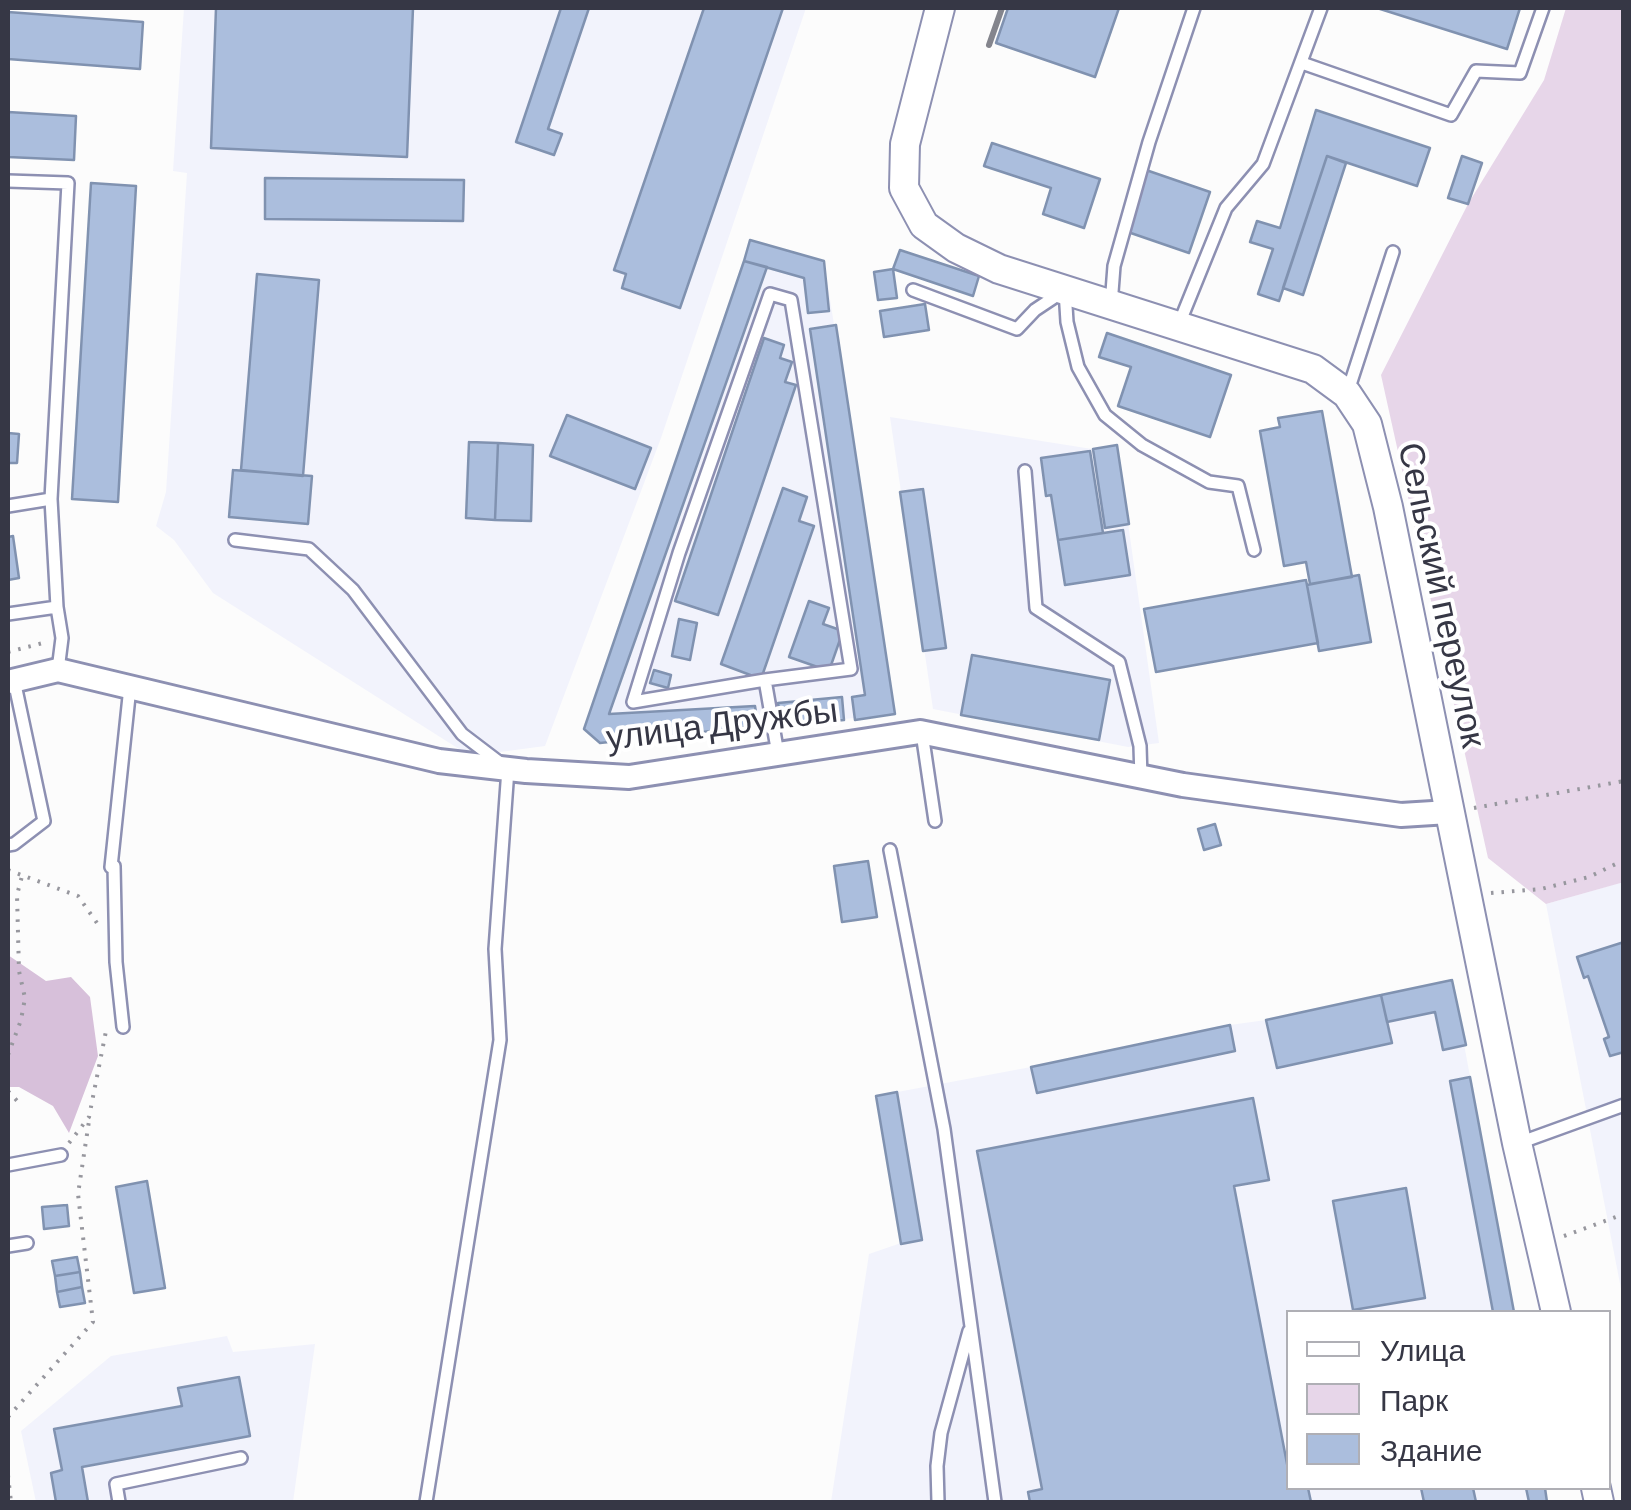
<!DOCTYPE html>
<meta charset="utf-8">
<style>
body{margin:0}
#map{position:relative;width:1631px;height:1510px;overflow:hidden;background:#fcfcfc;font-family:Barlow,sans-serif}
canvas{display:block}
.frame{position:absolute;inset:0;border:10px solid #363745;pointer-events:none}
.legend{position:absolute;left:1286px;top:1310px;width:325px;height:180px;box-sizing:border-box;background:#fff;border:2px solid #afafb5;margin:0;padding:12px 18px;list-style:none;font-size:30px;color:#363745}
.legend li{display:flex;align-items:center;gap:20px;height:50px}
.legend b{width:50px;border:2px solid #afafb5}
</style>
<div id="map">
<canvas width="1631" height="1510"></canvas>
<div class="frame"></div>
<ul class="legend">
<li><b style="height:12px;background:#fff"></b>Улица</li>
<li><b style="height:28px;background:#e7d6e9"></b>Парк</li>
<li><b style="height:28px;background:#abbedd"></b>Здание</li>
</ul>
</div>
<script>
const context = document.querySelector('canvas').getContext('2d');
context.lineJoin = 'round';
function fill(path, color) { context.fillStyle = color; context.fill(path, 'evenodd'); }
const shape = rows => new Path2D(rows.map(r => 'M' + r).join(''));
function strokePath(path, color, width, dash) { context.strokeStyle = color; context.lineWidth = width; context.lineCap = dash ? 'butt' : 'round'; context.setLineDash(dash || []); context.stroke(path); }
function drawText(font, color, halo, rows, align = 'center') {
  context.font = font + ' Barlow,sans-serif'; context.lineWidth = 8; context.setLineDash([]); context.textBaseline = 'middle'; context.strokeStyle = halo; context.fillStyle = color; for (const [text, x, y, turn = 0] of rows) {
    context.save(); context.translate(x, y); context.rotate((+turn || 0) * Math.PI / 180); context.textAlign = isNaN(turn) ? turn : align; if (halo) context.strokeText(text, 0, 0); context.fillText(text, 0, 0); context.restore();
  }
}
const built = shape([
 [184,8,806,8,661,438,545,746,470,756,213,593,174,540,156,526,166,492,187,173,173,171],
 [750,240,824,261,895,714,600,743,584,729],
 [890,417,1092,449,1117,445,1159,743,1128,747,933,709],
 [1623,882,1623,1299,1546,904],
 [1452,980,1514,1312,1288,1312,1288,1488,1545,1488,1547,1502,831,1502,869,1254,901,1243,876,1096,1031,1067,1230,1025,1266,1020],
 [227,1336,233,1352,315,1344,293,1502,36,1502,21,1431,111,1356]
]);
const green = shape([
 [1566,8,1623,8,1624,882,1546,904,1488,858,1381,375,1468,204,1544,80]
]);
const forest = shape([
 [8,955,46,981,71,977,90,997,98,1056,69,1133,53,1106,19,1087,8,1087]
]);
const building = shape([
 [216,8,413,8,407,157,211,148,216,8],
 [561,8,589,8,548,129,562,134,554,155,516,142,561,8],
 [704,8,783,8,680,308,622,288,626,274,614,270,704,8],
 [1008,8,1119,8,1095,77,996,43,1008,8],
 [1377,8,1520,8,1507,49,1377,8],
 [8,12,143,22,140,69,8,59,8,12],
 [1316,110,1430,148,1417,186,1327,156,1279,301,1258,294,1273,249,1250,242,1257,221,1280,228,1316,110],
 [8,112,76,116,74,160,8,157,8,112],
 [992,143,1100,179,1084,228,1043,214,1051,188,984,166,992,143],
 [1327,156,1346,163,1303,295,1283,288,1327,156],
 [1462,156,1482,163,1468,204,1448,198,1462,156],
 [1146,170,1210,192,1189,253,1125,231,1146,170],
 [265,178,464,180,463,221,265,219,265,178],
 [91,183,136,186,118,502,72,499,91,183],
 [750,240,824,261,829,311,808,313,804,278,744,261,750,240],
 [900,250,979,276,973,296,893,269,900,250],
 [744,261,767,267,609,714,755,706,758,726,600,743,584,729,744,261],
 [893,269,897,298,878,300,874,272,893,269],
 [257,274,319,280,303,476,241,470,257,274],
 [925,304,929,330,884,337,880,311,925,304],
 [836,325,895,714,855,720,852,697,865,695,810,329,836,325],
 [1107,333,1231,375,1210,437,1118,406,1131,367,1099,357,1107,333],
 [764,338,784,345,780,358,792,362,785,382,796,385,718,615,675,601,764,338],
 [1322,411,1352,577,1310,584,1306,562,1284,566,1260,431,1280,427,1278,418,1322,411],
 [567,415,651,448,635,489,550,456,567,415],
 [8,433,19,434,17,463,8,463,8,433],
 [469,442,498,443,495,520,466,518,469,442],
 [498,443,533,445,531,521,495,520,498,443],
 [1117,445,1129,524,1105,528,1093,449,1117,445],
 [1090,451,1103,533,1058,540,1051,495,1046,496,1041,458,1090,451],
 [233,470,312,476,308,524,229,517,233,470],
 [783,488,807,497,799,521,814,526,761,679,721,664,783,488],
 [923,489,946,648,923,651,900,492,923,489],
 [1123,530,1130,575,1065,585,1058,540,1123,530],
 [13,536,19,578,8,580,8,537,13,536],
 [1359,575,1371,642,1319,651,1307,585,1359,575],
 [1306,580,1318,643,1156,672,1144,609,1306,580],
 [809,601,829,608,823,624,843,631,829,671,789,657,809,601],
 [679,619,697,623,690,660,672,656,679,619],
 [972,655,1110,680,1099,740,961,715,972,655],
 [654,670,671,675,668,688,650,683,654,670],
 [842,697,844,720,781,726,778,703,842,697],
 [1215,824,1221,845,1204,850,1198,829,1215,824],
 [868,861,877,917,842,922,834,866,868,861],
 [1624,942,1624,1052,1610,1056,1604,1039,1609,1037,1588,976,1584,978,1577,957,1624,942],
 [1452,980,1466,1045,1443,1050,1435,1012,1387,1022,1381,995,1452,980],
 [1381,995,1392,1043,1277,1068,1266,1020,1381,995],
 [1230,1025,1235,1051,1037,1093,1031,1067,1230,1025],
 [1470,1077,1514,1312,1493,1312,1450,1081,1470,1077],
 [897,1092,922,1240,901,1244,876,1096,897,1092],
 [1253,1098,1269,1180,1234,1186,1288,1469,1288,1488,1308,1488,1311,1502,1030,1502,1028,1492,1042,1489,977,1151,1253,1098],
 [147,1181,165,1288,134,1293,116,1187,147,1181],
 [1406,1188,1425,1298,1353,1310,1333,1201,1406,1188],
 [67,1205,69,1226,44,1229,42,1207,67,1205],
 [77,1257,80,1272,55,1276,52,1261,77,1257],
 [80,1272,82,1287,57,1292,55,1276,80,1272],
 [82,1287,85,1303,60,1307,57,1292,82,1287],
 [239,1377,250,1436,82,1467,88,1502,56,1502,51,1473,62,1470,54,1429,182,1406,178,1388,239,1377],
 [1421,1488,1473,1488,1476,1502,1424,1502,1421,1488],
 [1526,1488,1545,1488,1547,1502,1529,1502,1526,1488]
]);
const path = shape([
 [8,652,47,642],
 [1474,808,1624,781],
 [8,870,78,896,97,923],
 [1491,893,1541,889,1589,877,1624,860],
 [8,1055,21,1020,25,998,19,971,17,895,22,876],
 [8,1091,20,1104],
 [69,1143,89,1117,106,1031],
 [1564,1236,1624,1214],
 [8,1417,93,1322,78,1194,89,1121],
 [8,1475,11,1502]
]);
const service = shape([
 [1302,63,1451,115,1476,71,1520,73,1543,8],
 [8,181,68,183,51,499,57,607],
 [913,290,1017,329,1035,310,1065,290,1067,322,1078,367,1105,415,1142,445,1209,482,1238,486,1254,550],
 [1111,305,1114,266,1149,142,1194,8],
 [1179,324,1226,208,1263,164,1321,8],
 [1347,394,1393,252],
 [1025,471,1036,608,1119,662,1140,746,1141,778],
 [8,506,51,499],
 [235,540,309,549,353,590,462,734,508,769,495,949,500,1040,426,1502],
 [8,614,57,607,62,638,58,670],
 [765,680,633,702,679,553,770,294,791,300,851,669,765,680,778,754],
 [922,733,935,821],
 [8,845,14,844,44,821,14,680],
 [890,850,944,1129,995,1502],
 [123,1027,116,962,114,866,111,867,130,687],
 [1519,1143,1624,1105],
 [8,1165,61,1155],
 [8,1246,27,1243],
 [119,1502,116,1484,241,1458],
 [938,1502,937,1466,941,1433,969,1331]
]);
const minor = shape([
 [8,682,58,670,439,761,526,771,629,777,920,732,1183,785,1401,815,1449,812]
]);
const tertiary = shape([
 [940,8,905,144,904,188,924,225,956,248,999,269,1313,369,1347,394,1367,424,1388,507,1517,1143,1556,1312],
 [1596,1488,1599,1502]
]);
const rail = shape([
 [989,45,1002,8]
]);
const streetNames = [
 ["Сельский переулок",1442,595,78],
 ["улица Дружбы",722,724,-7]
];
fill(built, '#f2f3fc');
fill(green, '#e7d6e9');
fill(forest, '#d7c0da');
fill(building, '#abbedd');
strokePath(building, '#8092b0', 2.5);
strokePath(service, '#8d90b2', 16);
strokePath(minor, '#8d90b2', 28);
strokePath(tertiary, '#8d90b2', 32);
strokePath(path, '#97979e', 4, [2.5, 8]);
strokePath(service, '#fff', 11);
strokePath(minor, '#fff', 22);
strokePath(tertiary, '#fff', 28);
strokePath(rail, '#84858d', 6);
drawText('35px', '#363745', '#fff', streetNames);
</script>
